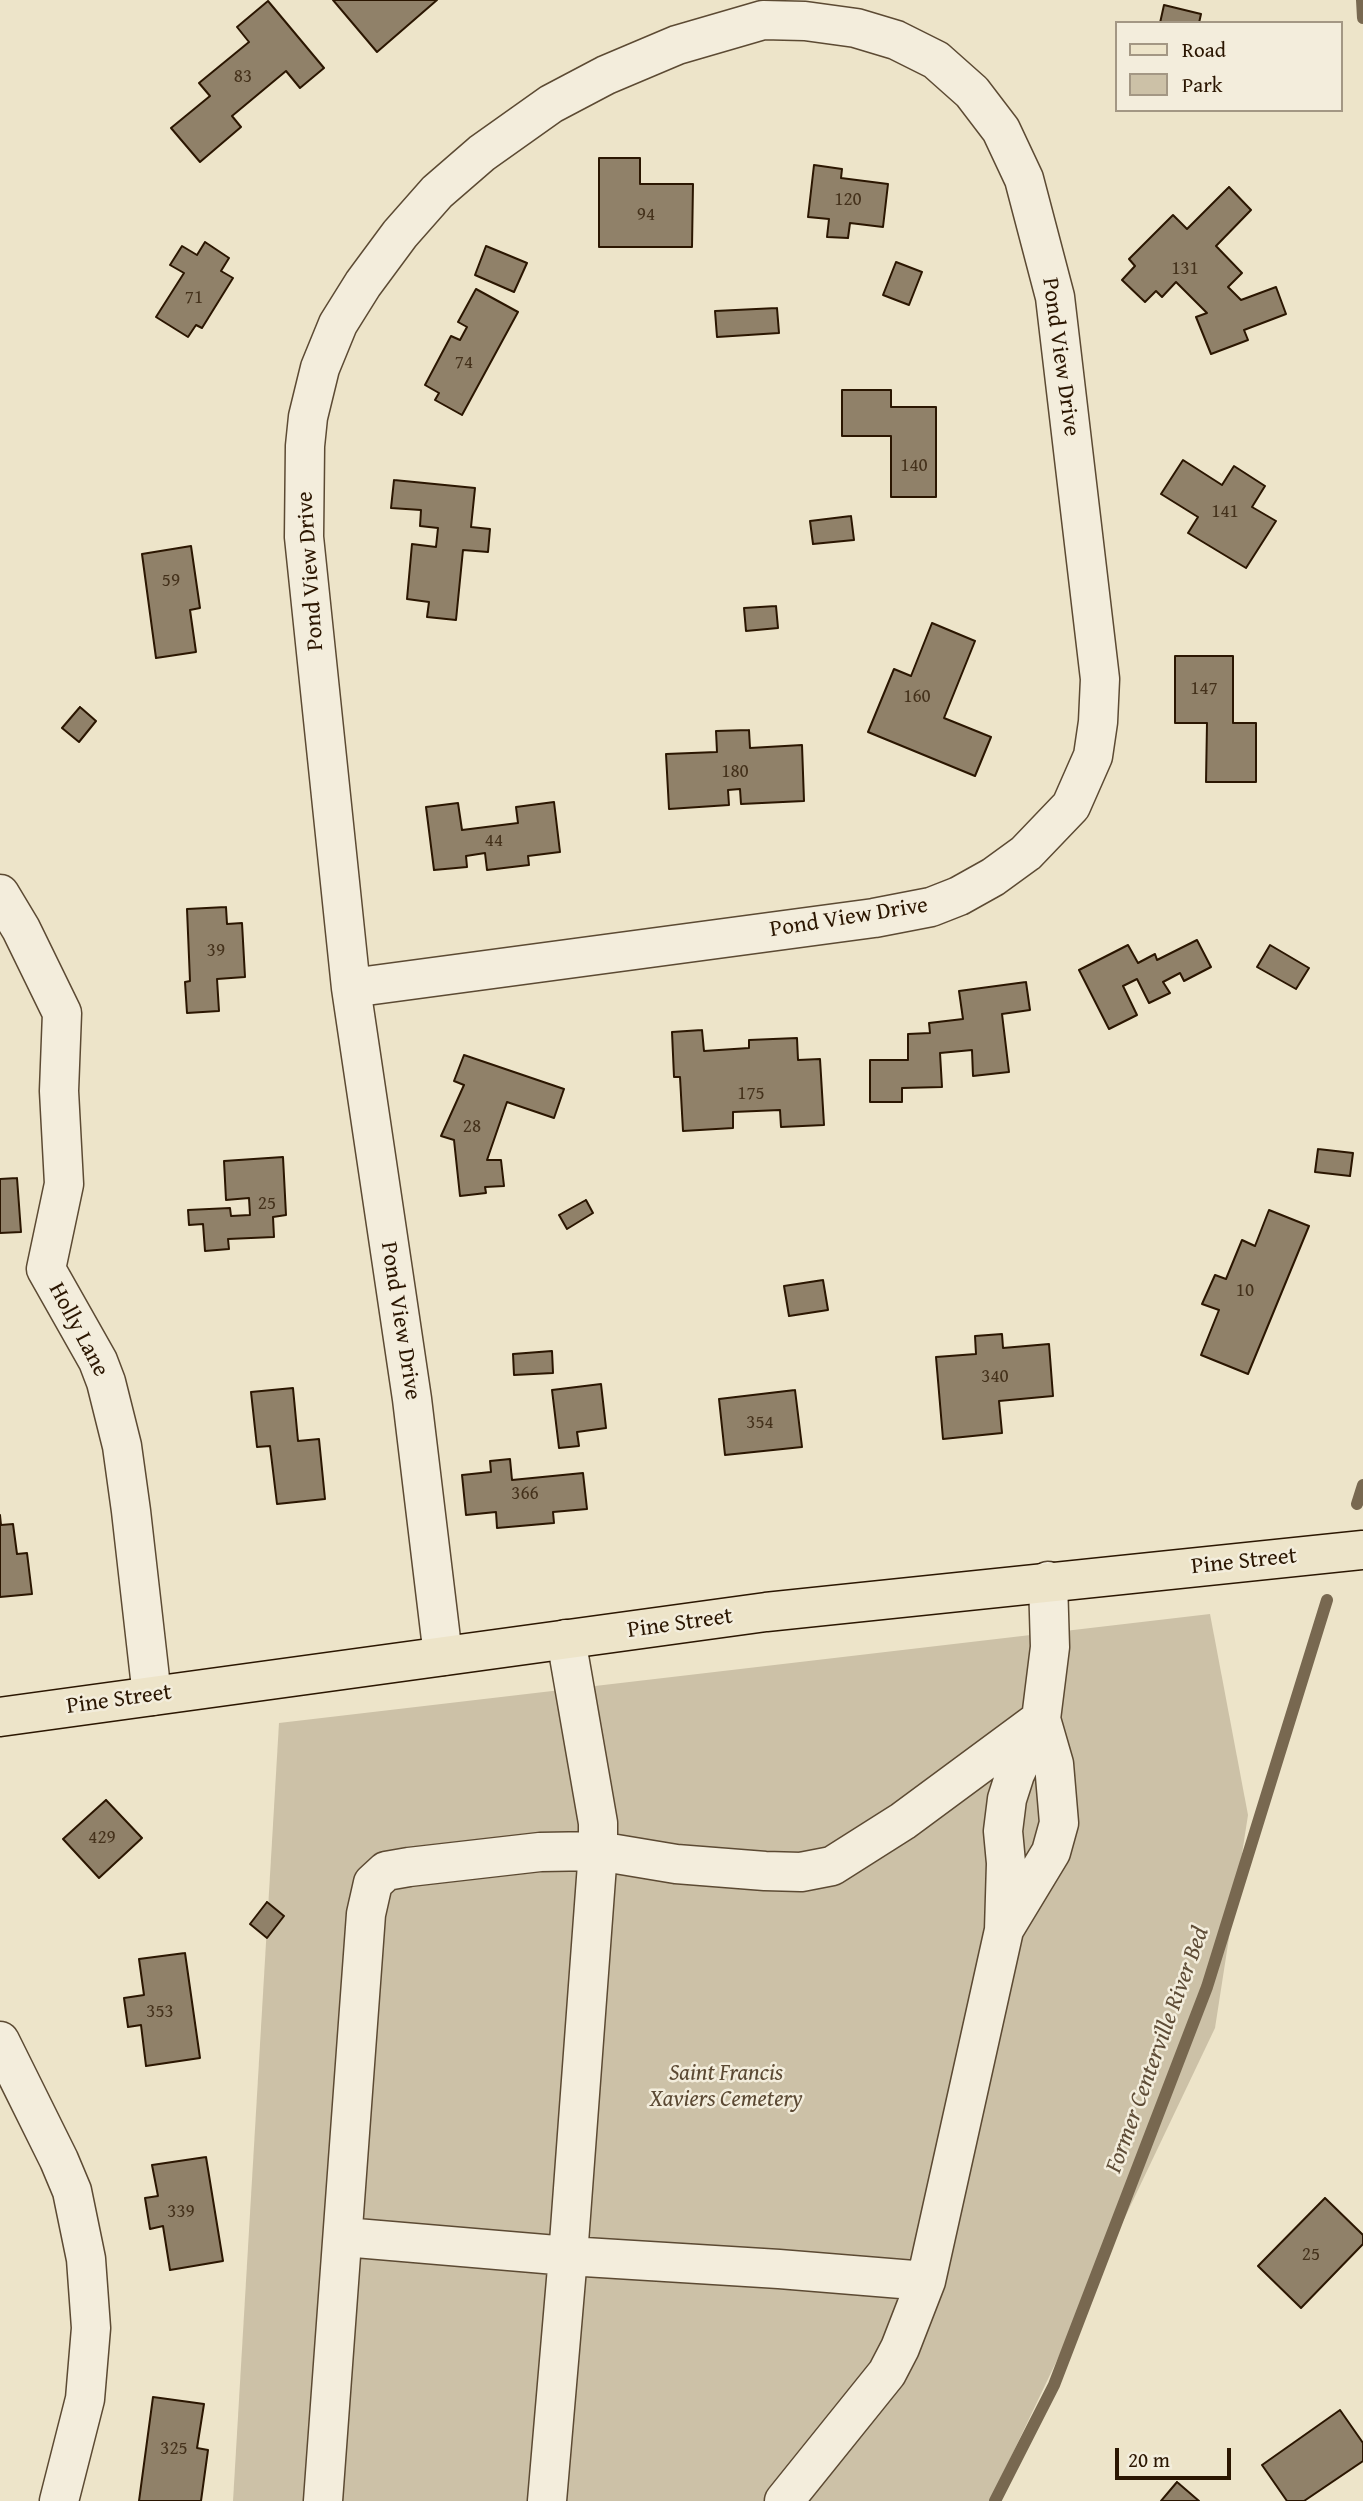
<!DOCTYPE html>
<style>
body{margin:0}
#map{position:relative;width:1363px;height:2501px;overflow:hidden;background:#ede4c9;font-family:"Gentium Book Plus",serif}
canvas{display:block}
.legend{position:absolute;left:1115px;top:21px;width:228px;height:91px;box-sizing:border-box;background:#f3eddc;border:2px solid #a39784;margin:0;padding:9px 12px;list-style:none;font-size:21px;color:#2b1601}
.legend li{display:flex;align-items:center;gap:14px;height:35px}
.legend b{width:35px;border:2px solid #a39784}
.scale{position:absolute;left:1115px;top:2448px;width:116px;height:32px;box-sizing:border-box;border:4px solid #2b1601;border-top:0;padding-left:9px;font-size:21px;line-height:24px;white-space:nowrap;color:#2b1601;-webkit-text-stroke:5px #f3eddc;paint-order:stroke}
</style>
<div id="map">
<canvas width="1363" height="2501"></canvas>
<ul class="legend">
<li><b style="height:9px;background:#ede4c9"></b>Road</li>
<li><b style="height:19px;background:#ccc1a7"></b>Park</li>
</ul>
<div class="scale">20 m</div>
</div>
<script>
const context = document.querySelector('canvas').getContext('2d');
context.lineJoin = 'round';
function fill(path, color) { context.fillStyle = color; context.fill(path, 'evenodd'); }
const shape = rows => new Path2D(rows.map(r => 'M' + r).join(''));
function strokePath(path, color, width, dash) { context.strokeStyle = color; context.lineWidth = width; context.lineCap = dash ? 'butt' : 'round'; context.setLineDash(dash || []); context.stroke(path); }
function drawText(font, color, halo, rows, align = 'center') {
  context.font = font + ' "Gentium Book Plus",serif'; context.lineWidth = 5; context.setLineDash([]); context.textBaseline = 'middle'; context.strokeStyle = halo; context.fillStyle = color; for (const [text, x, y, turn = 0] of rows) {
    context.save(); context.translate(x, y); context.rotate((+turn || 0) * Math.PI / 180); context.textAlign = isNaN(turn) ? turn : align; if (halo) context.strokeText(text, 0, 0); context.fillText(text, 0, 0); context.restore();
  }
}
const green = shape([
 [1210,1614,1248,1815,1215,2028,990,2501,233,2501,279,1723]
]);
const stream = shape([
 [1362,0,1363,18],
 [1357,1504,1363,1485],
 [995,2501,1054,2385,1207,1987,1327,1600]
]);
const building = shape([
 [333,0,437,0,377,52,333,0],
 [268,1,324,68,300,88,286,71,232,116,241,127,200,162,171,128,210,96,199,83,249,42,237,27,268,1],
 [1164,5,1201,14,1199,23,1160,23,1164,5],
 [599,158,640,158,640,184,693,184,692,247,599,247,599,158],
 [814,165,842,169,841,178,888,184,883,227,850,223,848,238,827,237,829,219,808,217,814,165],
 [1229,187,1251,210,1216,246,1242,273,1228,287,1241,300,1276,287,1286,314,1244,330,1248,340,1211,354,1196,317,1207,313,1176,282,1162,297,1156,291,1145,302,1122,280,1135,266,1129,259,1173,215,1187,229,1229,187],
 [205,242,229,258,221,271,233,278,202,328,196,325,188,337,156,317,184,273,170,265,182,246,197,255,205,242],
 [486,246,527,263,514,292,475,275,486,246],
 [896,262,922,272,909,305,883,295,896,262],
 [476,289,518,312,462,415,435,400,439,393,425,385,451,336,460,340,467,327,458,322,476,289],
 [777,308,779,333,717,337,715,311,777,308],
 [842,390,891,390,891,407,936,407,936,497,891,497,891,436,842,436,842,390],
 [1183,460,1222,485,1234,466,1265,486,1252,507,1276,521,1246,568,1188,533,1198,517,1161,494,1183,460],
 [394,480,475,488,471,527,490,529,488,552,463,550,456,620,427,617,429,602,407,599,412,544,436,547,438,528,420,526,421,510,391,508,394,480],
 [851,516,854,540,813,544,810,521,851,516],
 [191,546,200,608,190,610,196,652,156,658,142,554,191,546],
 [776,606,778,628,746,631,744,608,776,606],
 [932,623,975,641,944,718,991,737,975,776,868,732,894,669,911,676,932,623],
 [1175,656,1233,656,1233,723,1256,723,1256,782,1206,782,1207,723,1175,723,1175,656],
 [80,707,96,721,79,742,62,728,80,707],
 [749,730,750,748,802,745,804,801,741,804,740,789,728,790,729,805,669,809,666,754,717,752,716,731,749,730],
 [554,802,560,852,528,856,529,865,487,870,485,853,466,856,467,867,434,870,426,807,458,803,462,830,518,823,516,807,554,802],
 [226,907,227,924,242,923,245,977,217,979,219,1011,187,1013,185,982,190,981,187,909,226,907],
 [1197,940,1211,967,1184,981,1180,973,1163,982,1170,993,1149,1003,1137,979,1123,986,1137,1015,1109,1029,1079,970,1128,945,1138,963,1155,954,1157,960,1197,940],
 [1270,945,1309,968,1296,989,1257,967,1270,945],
 [1026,982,1030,1010,1002,1014,1009,1072,973,1076,972,1050,940,1053,942,1087,902,1088,902,1102,870,1102,870,1060,908,1060,908,1034,930,1033,929,1023,963,1019,959,991,1026,982],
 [702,1030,704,1051,749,1048,749,1040,797,1038,798,1060,820,1059,824,1125,781,1127,780,1110,733,1112,733,1128,683,1131,680,1077,674,1077,672,1032,702,1030],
 [464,1055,564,1089,554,1118,507,1102,487,1160,501,1160,504,1186,485,1187,486,1193,460,1196,454,1140,441,1136,464,1085,454,1081,464,1055],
 [1318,1149,1353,1153,1350,1176,1315,1172,1318,1149],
 [283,1157,286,1215,273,1217,274,1237,228,1239,229,1249,205,1251,203,1224,189,1225,188,1210,230,1208,231,1216,250,1215,249,1198,226,1200,224,1161,283,1157],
 [17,1178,21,1232,0,1233,0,1179,17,1178],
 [586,1200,593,1213,567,1229,559,1215,586,1200],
 [1269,1210,1309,1226,1248,1374,1201,1355,1219,1310,1202,1304,1215,1275,1226,1279,1242,1240,1255,1246,1269,1210],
 [823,1280,828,1310,789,1316,784,1286,823,1280],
 [1002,1334,1003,1348,1049,1344,1053,1396,999,1401,1002,1433,943,1439,936,1357,976,1354,975,1336,1002,1334],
 [552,1351,553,1373,514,1375,513,1354,552,1351],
 [601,1384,606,1428,577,1432,579,1446,559,1448,552,1390,601,1384],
 [293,1388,298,1441,319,1439,325,1499,277,1504,270,1446,257,1447,251,1392,293,1388],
 [795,1390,802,1447,725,1455,719,1399,795,1390],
 [510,1459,512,1480,583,1473,587,1509,553,1512,554,1523,497,1528,496,1512,466,1515,462,1475,491,1472,490,1461,510,1459],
 [0,1515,1,1525,13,1524,17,1554,27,1553,32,1594,0,1597,0,1515],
 [106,1800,142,1838,99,1878,63,1839,106,1800],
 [267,1902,284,1916,267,1938,250,1924,267,1902],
 [185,1953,200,2058,146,2066,141,2025,128,2027,124,1998,144,1995,139,1959,185,1953],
 [206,2157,223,2261,170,2270,163,2226,150,2229,145,2198,158,2196,152,2165,206,2157],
 [1325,2198,1363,2235,1363,2244,1301,2308,1258,2266,1325,2198],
 [153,2397,204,2404,197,2448,208,2450,201,2501,139,2501,153,2397],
 [1340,2410,1363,2443,1363,2461,1304,2501,1287,2501,1262,2465,1340,2410],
 [1177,2482,1199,2501,1161,2501,1177,2482]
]);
const minor = shape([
 [0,894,21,929,62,1013,59,1091,64,1184,46,1269,98,1361,106,1382,122,1446,131,1511,152,1696],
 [351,988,874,918,931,907,959,896,993,877,1026,853,1071,806,1093,756,1098,722,1100,679,1055,297,1024,179,1001,130,972,92,936,60,896,40,856,28,805,21,763,20,677,45,606,75,551,104,482,153,437,192,400,234,363,284,338,324,320,368,308,417,305,446,304,537,351,988,412,1399,443,1656],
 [1005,1928,1051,1852,1059,1823,1054,1764,1041,1719],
 [0,2041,59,2160,72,2191,86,2259,91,2328,85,2399,59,2501],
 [344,2237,568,2256,779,2269,926,2281],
 [323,2501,366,1914,373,1883,386,1871,409,1867,540,1852,598,1851,676,1864,765,1871,801,1872,832,1866,903,1821,1041,1719,1050,1647,1048,1581],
 [547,2501,568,2256,598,1851,598,1823,566,1639],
 [784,2501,887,2373,900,2348,926,2281,1004,1930,1006,1863,1003,1831,1007,1799,1015,1774,1039,1723]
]);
const major = shape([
 [0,1717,766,1612,1363,1550]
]);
const numberNames = [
 ["83",243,77],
 ["120",848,200],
 ["94",646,215],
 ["131",1185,269],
 ["71",194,298],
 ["74",464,363],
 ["140",914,466],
 ["141",1225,512],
 ["59",171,581],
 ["147",1204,689],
 ["160",917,697],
 ["180",735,772],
 ["44",494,841],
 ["39",216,951],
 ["175",751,1094],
 ["28",472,1127],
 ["25",267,1204],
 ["10",1245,1291],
 ["340",995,1377],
 ["354",760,1423],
 ["366",525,1494],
 ["429",102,1838],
 ["353",160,2012],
 ["339",181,2212],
 ["25",1311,2255],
 ["325",174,2449]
];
const streetNames = [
 ["Pond View Drive",1060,357,82],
 ["Pond View Drive",311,571,-94],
 ["Pond View Drive",849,918,-9],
 ["Pond View Drive",400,1321,81],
 ["Holly Lane",78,1330,62],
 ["Pine Street",1244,1562,-6],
 ["Pine Street",680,1624,-8],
 ["Pine Street",119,1700,-8]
];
const parkNames = [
 ["Saint Francis",726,2074],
 ["Xaviers Cemetery",726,2100]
];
const waterNames = [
 ["Former Centerville River Bed",1158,2050,-70]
];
fill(green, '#ccc1a7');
strokePath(stream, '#786850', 12);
fill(building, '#908169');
strokePath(building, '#2b1601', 2);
strokePath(minor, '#5c4a33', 41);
strokePath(major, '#2b1601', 41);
strokePath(minor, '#f3eddc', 38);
strokePath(major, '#ede4c9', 38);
drawText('19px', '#44311b', null, numberNames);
drawText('23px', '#2b1601', '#f3eddc', streetNames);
drawText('italic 23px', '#5b4933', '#f3eddc', parkNames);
drawText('italic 24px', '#5e4c36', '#f3eddc', waterNames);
</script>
